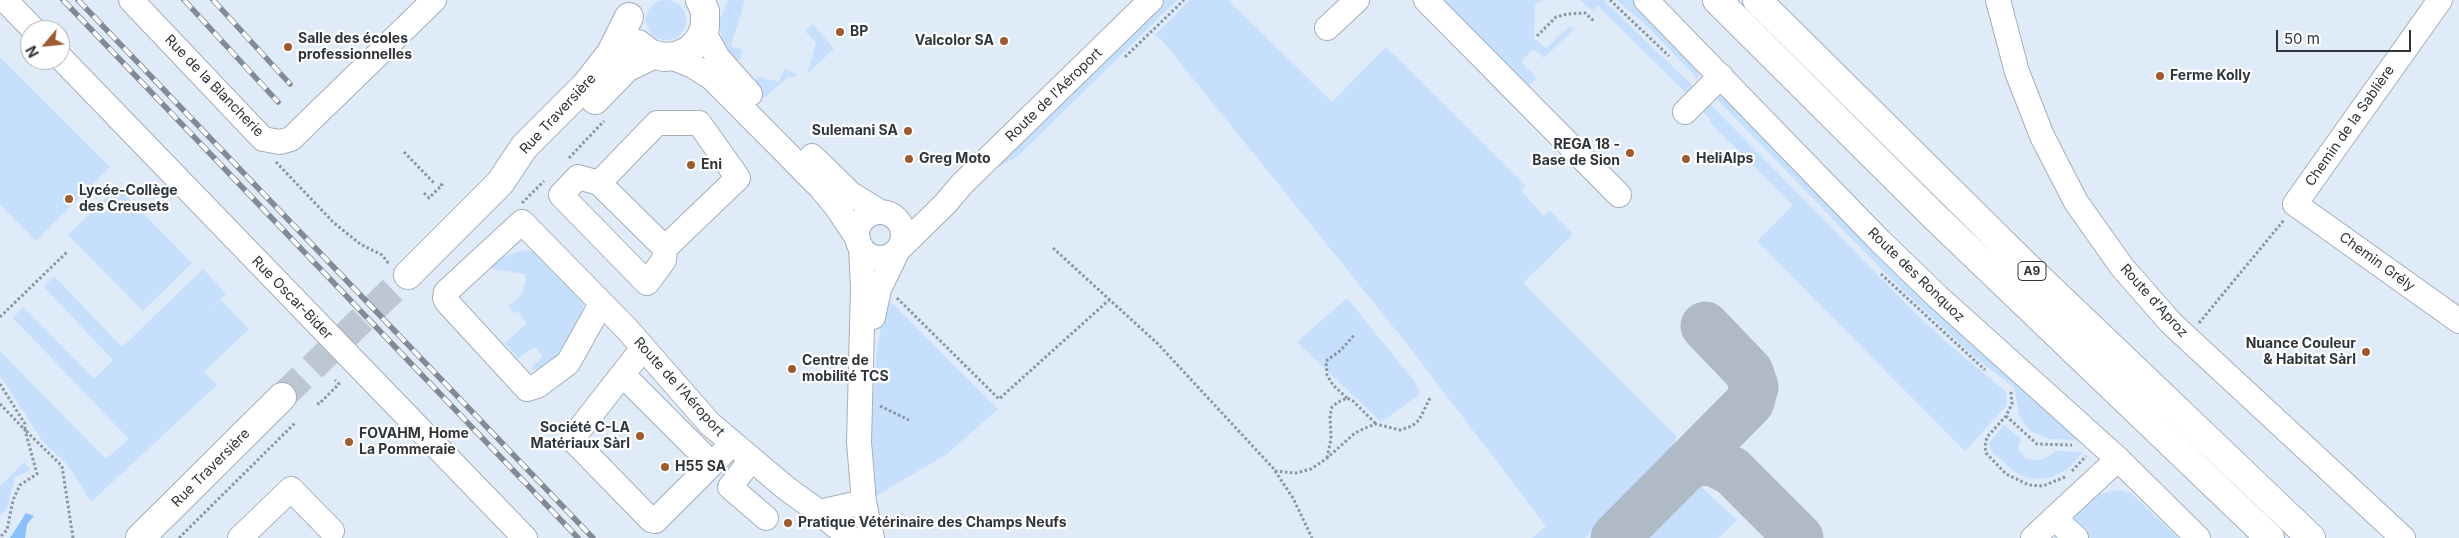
<!DOCTYPE html>
<meta charset="utf-8">
<style>
body{margin:0}
#map{position:relative;width:2459px;height:538px;overflow:hidden;background:#dfebf9;font-family:Inter,sans-serif}
canvas{display:block}
.north{position:absolute;left:20px;top:20px;width:50px;height:50px;box-sizing:border-box;background:#fff;border:1px solid #acaeb0;border-radius:50%;rotate:242deg;font-size:14px;font-weight:700;line-height:20px;text-align:center;color:#30353a}
.north::after{content:'';display:block;margin:auto;width:18px;height:22px;background:#9f5b2d;clip-path:polygon(50% 0,100% 100%,50% 72%,0 100%)}
.scale{position:absolute;left:2276px;top:30px;width:135px;height:22px;box-sizing:border-box;border:2px solid #30353a;border-top:0;padding-left:6px;font-size:15px;line-height:18px;white-space:nowrap;color:#30353a;-webkit-text-stroke:4px #fff;paint-order:stroke}
</style>
<div id="map">
<canvas width="2459" height="538"></canvas>
<div class="north">N</div>
<div class="scale">50 m</div>
</div>
<script>
const context = document.querySelector('canvas').getContext('2d');
context.lineJoin = 'round';
function fill(path, color) { context.fillStyle = color; context.fill(path, 'evenodd'); }
const shape = rows => new Path2D(rows.map(r => 'M' + r).join(''));
function strokePath(path, color, width, dash) { context.strokeStyle = color; context.lineWidth = width; context.lineCap = dash ? 'butt' : 'round'; context.setLineDash(dash || []); context.stroke(path); }
function drawText(font, color, halo, rows, align = 'center') {
  context.font = font + ' Inter,sans-serif'; context.lineWidth = 4.5; context.setLineDash([]); context.textBaseline = 'middle'; context.strokeStyle = halo; context.fillStyle = color; for (const [text, x, y, turn = 0] of rows) {
    context.save(); context.translate(x, y); context.rotate((+turn || 0) * Math.PI / 180); context.textAlign = isNaN(turn) ? turn : align; if (halo) context.strokeText(text, 0, 0); context.fillText(text, 0, 0); context.restore();
  }
}
const green = shape([
 [728,0,745,0,731,46,743,50,740,60,734,60,725,48,722,39,719,22],
 [1164,0,1177,0,1017,157,999,166,999,162],
 [1190,0,1228,0,1332,102,1386,47,1526,186,1521,191,1544,216,1550,211,1573,234,1523,283,1676,436,1674,447,1585,538,1532,538,1546,526,1404,340,1162,40,1155,35],
 [1454,0,1544,0,1535,4,1534,38,1546,48,1570,26,1573,30,1544,58,1533,49,1521,62,1537,78,1526,89,1438,1],
 [1580,0,1603,0,1696,89,1688,95,1597,5,1594,12],
 [1617,0,1633,0,1696,66,1699,72,1698,79,1650,29],
 '646 20a20 20 0 1 1 40 0a20 20 0 1 1-40 0Z',
 [813,24,834,49,807,74,816,43,805,31],
 [0,57,110,167,36,241,0,205],
 [784,69,797,74,795,77,789,76,764,98,754,86,757,76,779,82],
 [1720,96,1731,102,1822,198,1921,297,2080,440,2050,439,2030,431,2020,418,2014,387,1978,360,1890,278,1715,97],
 [1706,100,1909,307,1946,342,2006,392,2007,405,1965,451,1757,241,1793,205,1710,123,1711,120,1699,108],
 [117,187,192,263,143,311,68,235],
 [522,250,535,251,581,296,584,303,582,313,560,359,538,370,530,369,543,357,535,347,518,358,505,343,527,323,517,311,514,313,509,306,522,294,526,280,525,274,488,268,494,261],
 [203,269,226,294,208,311,221,300,249,329,204,372,217,385,91,502,68,465,43,442,0,375,0,351,106,459,129,439,13,318,23,307,94,379,113,360,44,287,54,276,122,347],
 [1347,298,1415,382,1420,394,1381,422,1297,342],
 [891,302,998,409,947,454,876,496,871,425,877,349,884,312],
 [2004,425,2021,439,2018,448,2026,459,2042,460,2056,451,2083,452,2068,469,2052,477,2041,479,2027,478,2015,472,1991,451,1989,443],
 [24,462,30,470,15,477,7,509,0,515,0,486],
 [1698,484,1737,520,1719,538,1644,538],
 [2120,490,2131,493,2178,538,2086,538,2073,529,2074,519,2083,505,2093,495]
]);
const water = shape([
 [26,513,34,516,27,524,25,538,10,538]
]);
const taxiway = shape([
 [1686,466,1701,461,1714,462,1732,471,1799,538],
 [1615,538,1750,402,1754,387,1749,372,1705,326]
]);
const majorTunnel = shape([
 [282,397,408,275]
]);
const path = shape([
 [1610,0,1669,56],
 [1537,36,1556,17,1567,14,1585,13,1595,22],
 [1125,57,1184,0],
 [404,152,434,183],
 [569,158,604,121],
 [276,162,333,222,360,244,382,255,389,264],
 [424,193,429,198,442,185,440,184],
 [522,203,544,181],
 [1053,248,1158,344,1273,468,1293,498,1312,538],
 [1881,274,1985,370],
 [897,298,999,399,1109,300],
 [0,317,68,251],
 [2199,323,2284,220],
 [0,384,25,424,25,430,62,466,73,538],
 [2011,392,2012,404,2006,416,1987,437,1985,446,1986,453,2006,474,2029,485,2043,486,2065,477],
 [1347,398,1333,385,1327,375,1326,361,1341,350,1355,334],
 [317,403,319,404,339,384,335,380],
 [0,404,25,430,37,474,20,485,13,500,7,530,0,537],
 [880,406,909,420],
 [2006,416,2037,444,2072,445],
 [1327,458,1331,439,1330,415,1332,407,1338,402,1347,398,1353,401,1376,424],
 [1275,471,1296,473,1311,469,1326,459,1355,433,1365,428,1376,424,1400,430,1412,426,1419,420,1431,396],
 [2072,471,2086,456],
 [179,538,295,423]
]);
const minor = shape([
 [5,0,34,30],
 [131,0,263,139,280,142,291,139,434,0],
 [1426,0,1619,195],
 [1646,0,1880,241,1938,297,2118,459,2198,538],
 [1998,0,2017,72,2042,136,2076,202,2122,267,2171,323,2403,538],
 [2440,0,2295,204,2459,321],
 [1327,28,1357,0],
 [703,31,718,58,750,94],
 [60,57,525,538],
 [671,57,693,66,712,78,820,187,836,206,858,239],
 [1685,112,1721,76],
 [657,123,699,123,738,178,665,248,599,183,657,123],
 [812,156,851,194,880,212],
 [599,183,578,177,561,195,647,283,664,260,665,248],
 '857 235a23 23 0 1 1 46 0a23 23 0 1 1-46 0Z',
 [861,247,863,288,859,442,864,502,872,538],
 [899,249,945,204,962,184,1151,0],
 [601,304,568,363,537,386,527,389,447,302,445,298,446,292,522,222,626,328,710,424,786,488,819,512,864,502],
 [873,317,879,289,897,252],
 [643,348,575,435,574,439,576,443,651,520,655,521,732,444],
 [623,375,712,464],
 [751,460,730,487,766,518],
 [819,512,850,538],
 [2054,518,2076,538],
 [240,538,291,489,332,531],
 [2033,538,2118,459]
]);
const major = shape([
 [638,44,651,54,664,57,676,56,690,50,700,39,705,27,705,11,700,0],
 [595,100,626,68,653,55],
 [408,275,500,183,524,147,586,85,611,53,629,17],
 [140,538,282,397]
]);
const highway = shape([
 [1717,0,1934,216,2270,538],
 [1757,0,2023,263,2311,538]
]);
const rail = shape([
 [63,0,578,538],
 [78,0,593,538],
 [184,0,278,102],
 [213,0,290,84]
]);
const markers = [
 [840,32,5,"#9f5b2d"],
 [1004,41,5,"#9f5b2d"],
 [288,47,5,"#9f5b2d"],
 [2160,76,5,"#9f5b2d"],
 [908,131,5,"#9f5b2d"],
 [1630,153,5,"#9f5b2d"],
 [909,159,5,"#9f5b2d"],
 [1686,159,5,"#9f5b2d"],
 [691,165,5,"#9f5b2d"],
 [69,199,5,"#9f5b2d"],
 [2366,352,5,"#9f5b2d"],
 [792,369,5,"#9f5b2d"],
 [640,436,5,"#9f5b2d"],
 [349,442,5,"#9f5b2d"],
 [665,467,5,"#9f5b2d"],
 [788,523,5,"#9f5b2d"]
];
const shields = [
 [2032,271,28]
];
const shieldNames = [
 ["A9",2032,271]
];
const poiNames = [
 ["BP",850,32],
 ["Salle des écoles",298,39],
 ["professionnelles",298,55],
 ["Valcolor SA",994,41,"right"],
 ["Ferme Kolly",2170,76],
 ["Sulemani SA",898,131,"right"],
 ["REGA 18 -",1620,145,"right"],
 ["Base de Sion",1620,161,"right"],
 ["Greg Moto",919,159],
 ["HeliAlps",1696,159],
 ["Eni",701,165],
 ["Lycée-Collège",79,191],
 ["des Creusets",79,207],
 ["Nuance Couleur",2356,344,"right"],
 ["& Habitat Sàrl",2356,360,"right"],
 ["Centre de",802,361],
 ["mobilité TCS",802,377],
 ["Société C-LA",630,428,"right"],
 ["Matériaux Sàrl",630,444,"right"],
 ["FOVAHM, Home",359,434],
 ["La Pommeraie",359,450],
 ["H55 SA",675,467],
 ["Pratique Vétérinaire des Champs Neufs",798,523]
];
const streetNames = [
 ["Rue de la Blancherie",214,86,46],
 ["Route de l'Aéroport",1054,95,-44],
 ["Rue Traversière",558,114,-47],
 ["Chemin de la Sablière",2350,126,-55],
 ["Chemin Grély",2377,262,36],
 ["Route des Ronquoz",1916,275,44],
 ["Rue Oscar-Bider",292,298,46],
 ["Route d'Aproz",2154,301,48],
 ["Route de l'Aéroport",679,387,48],
 ["Rue Traversière",211,468,-45]
];
fill(green, '#c5dffc');
fill(water, '#89bffb');
strokePath(taxiway, '#b0bac6', 49);
strokePath(majorTunnel, '#bcc7d3', 28, [28, 14]);
strokePath(minor, '#a3afbb', 26);
strokePath(major, '#a3afbb', 30);
strokePath(highway, '#a3afbb', 30);
strokePath(path, '#8b949e', 3, [2.5, 2.5]);
strokePath(minor, '#fff', 24);
strokePath(major, '#fff', 28);
strokePath(highway, '#fff', 28);
strokePath(rail, '#828a94', 5.5);
strokePath(rail, '#fff', 4, [11]);
for (const [x, y, r, color] of markers) { const dot = new Path2D(); dot.arc(x, y, r, 0, 2 * Math.PI); context.fillStyle = color; context.fill(dot); strokePath(dot, '#fff', 2); }
for (const [x, y, w] of shields) { const box = new Path2D(); box.roundRect(x - w / 2, y - 9.5, w, 19, 4); context.fillStyle = '#fff'; context.fill(box); strokePath(box, '#30353a', 1); }
drawText('bold 12px', '#30353a', null, shieldNames);
drawText('bold 14px', '#30353a', '#fff', poiNames, 'left');
drawText('14px', '#30353a', '#fff', streetNames);
</script>
